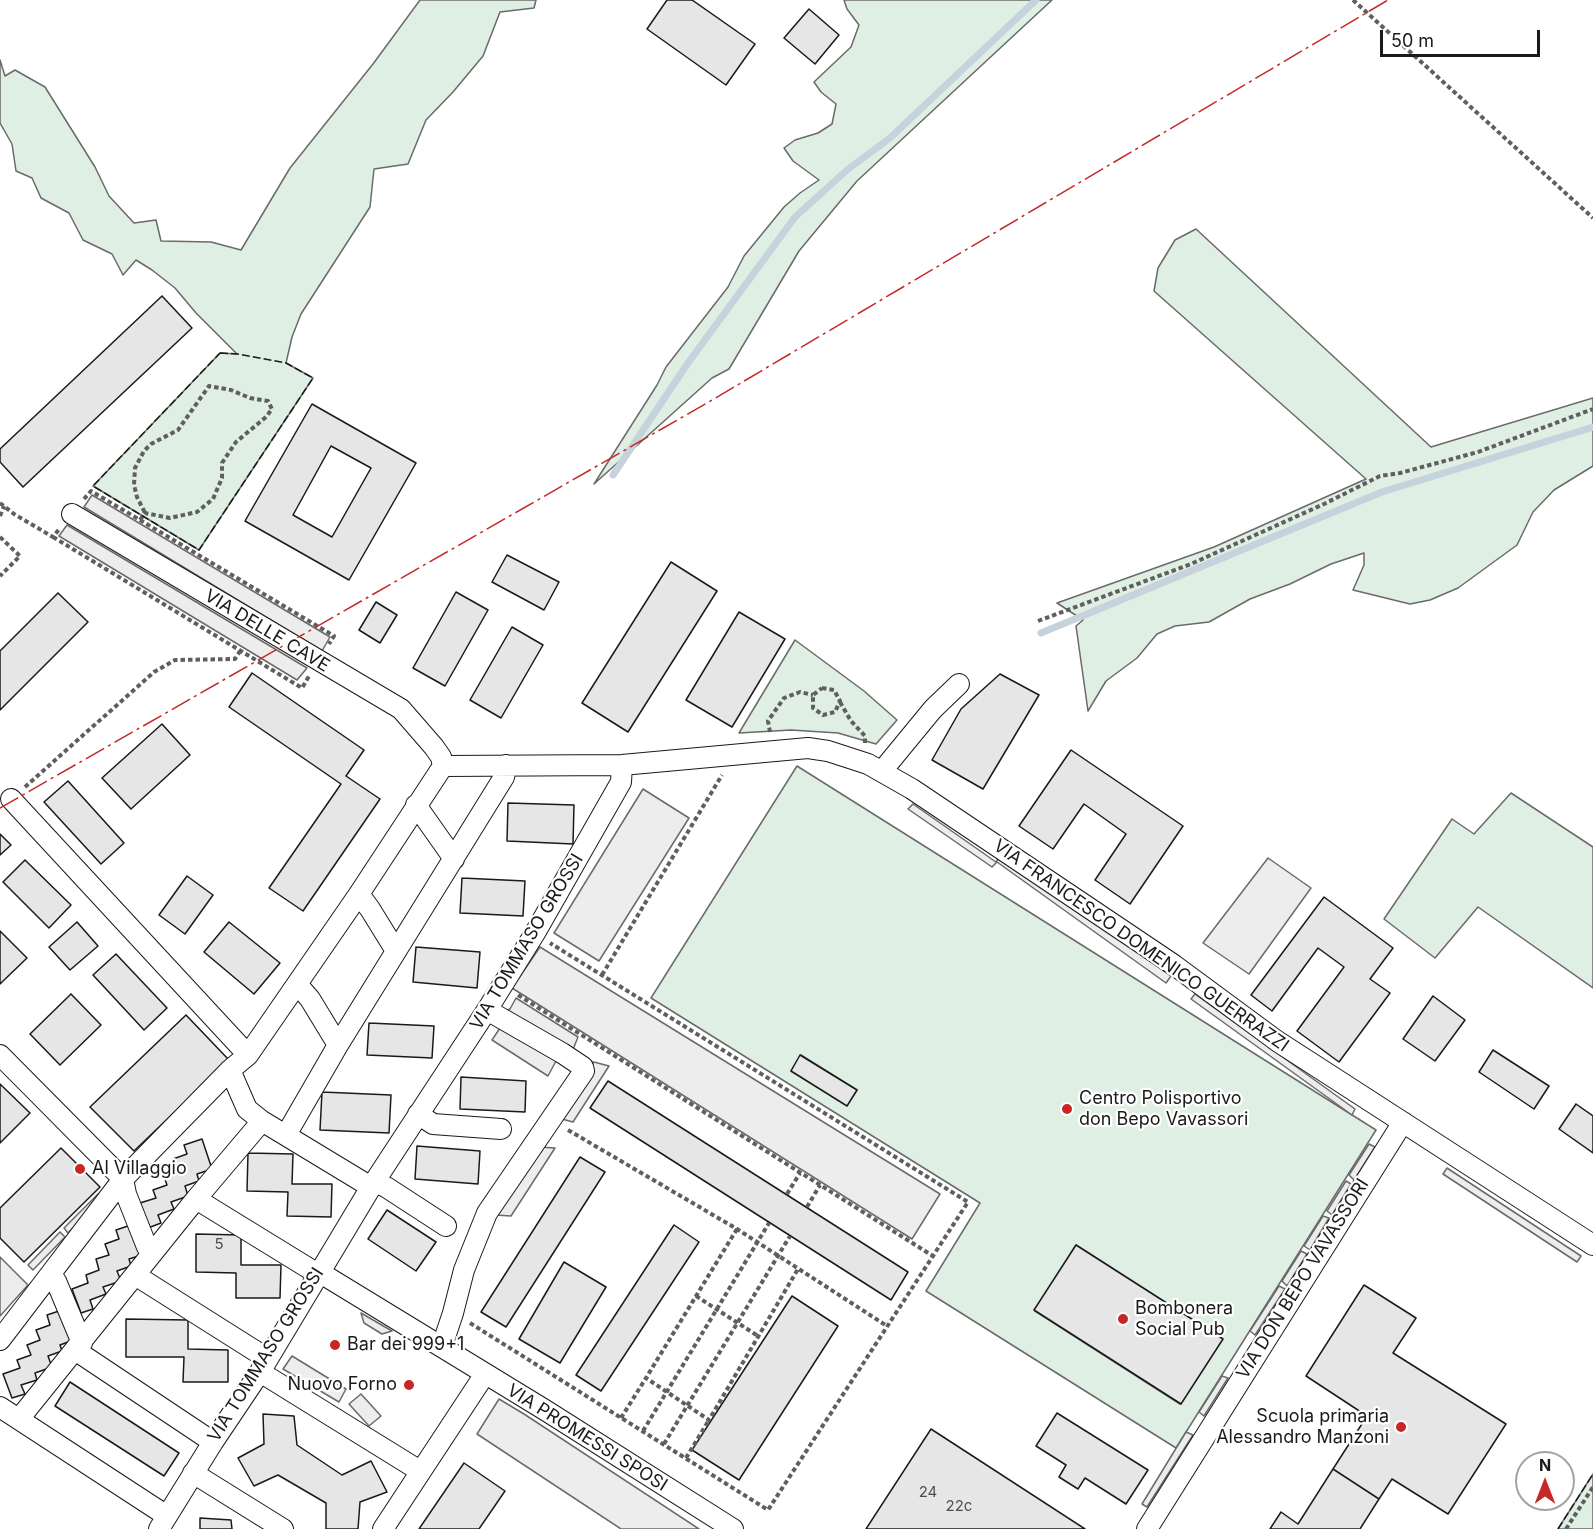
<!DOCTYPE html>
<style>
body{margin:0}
#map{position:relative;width:1593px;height:1529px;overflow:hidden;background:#fff;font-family:Inter,sans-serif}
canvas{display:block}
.north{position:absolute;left:1515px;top:1451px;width:60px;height:60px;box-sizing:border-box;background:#fff;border:2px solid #a3a3a3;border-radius:50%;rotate:0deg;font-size:16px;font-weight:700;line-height:24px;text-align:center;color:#1a1a1a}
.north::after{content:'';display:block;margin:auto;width:21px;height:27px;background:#c62828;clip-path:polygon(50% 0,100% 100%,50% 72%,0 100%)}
.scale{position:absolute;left:1380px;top:30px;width:160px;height:27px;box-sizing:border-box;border:3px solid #1a1a1a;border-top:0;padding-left:8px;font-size:18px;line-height:21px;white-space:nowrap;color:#1a1a1a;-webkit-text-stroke:4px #fff;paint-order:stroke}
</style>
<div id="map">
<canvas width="1593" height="1529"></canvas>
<div class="north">N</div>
<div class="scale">50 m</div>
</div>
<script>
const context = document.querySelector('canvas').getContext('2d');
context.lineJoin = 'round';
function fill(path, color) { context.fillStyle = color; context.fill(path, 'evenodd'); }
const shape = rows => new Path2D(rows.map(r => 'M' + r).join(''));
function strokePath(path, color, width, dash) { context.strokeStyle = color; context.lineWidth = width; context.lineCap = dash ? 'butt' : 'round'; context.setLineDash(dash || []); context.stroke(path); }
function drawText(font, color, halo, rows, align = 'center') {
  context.font = font + ' Inter,sans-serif'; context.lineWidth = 4.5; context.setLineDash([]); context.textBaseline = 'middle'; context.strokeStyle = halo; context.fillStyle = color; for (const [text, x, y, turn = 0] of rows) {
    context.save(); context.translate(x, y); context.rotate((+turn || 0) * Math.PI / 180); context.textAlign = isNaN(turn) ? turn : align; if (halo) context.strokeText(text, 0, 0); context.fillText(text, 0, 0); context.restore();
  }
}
const green = shape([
 [420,0,536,0,534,8,500,12,483,56,453,92,426,120,408,164,374,169,370,207,301,314,292,337,286,363,313,378,199,550,93,486,220,353,237,354,196,313,175,288,152,270,136,260,123,275,112,254,83,240,69,213,41,198,32,178,16,171,12,144,0,123,0,60,5,76,15,70,45,87,95,167,109,196,134,223,156,220,161,241,211,242,241,250,290,168,373,64,420,0],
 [844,0,1052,0,857,181,799,251,729,369,712,378,594,484,657,385,666,367,728,287,744,256,784,207,800,193,819,180,793,161,784,148,795,140,818,133,832,124,836,104,821,92,814,82,851,47,859,25,847,9,844,0],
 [1196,229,1431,447,1593,398,1593,466,1554,490,1533,512,1517,545,1458,588,1430,600,1410,604,1353,590,1364,565,1364,553,1331,564,1290,584,1250,599,1209,622,1175,626,1157,634,1137,658,1106,681,1088,711,1076,626,1083,620,1057,603,1214,547,1366,479,1154,291,1158,268,1175,240,1196,229],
 [795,640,864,691,897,720,876,744,838,733,791,730,739,733,795,640],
 [797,766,1376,1130,1176,1448,926,1291,980,1203,651,998,797,766],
 [801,1055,857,1090,847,1105,791,1071,801,1055],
 [1076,1245,1222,1339,1180,1404,1035,1311,1076,1245],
 [1511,793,1593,847,1593,988,1478,907,1435,958,1384,919,1452,819,1474,834,1511,793],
 [1593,1474,1593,1529,1558,1529,1593,1474]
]);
const parking = shape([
 [92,495,330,637,322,651,84,507,92,495],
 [67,525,307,668,297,680,59,536,67,525],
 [643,789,689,818,599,961,554,933,643,789],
 [913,804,996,862,1000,856,1171,976,1166,983,997,862,992,867,908,809,913,804],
 [1268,858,1311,888,1249,974,1203,943,1268,858],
 [540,947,940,1194,912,1239,512,988,540,947],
 [1195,994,1355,1109,1352,1115,1191,999,1195,994],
 [516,998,578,1037,572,1052,507,1010,510,1009,516,998],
 [499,1024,556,1061,548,1076,492,1040,500,1028,499,1024],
 [594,1062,609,1066,573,1122,558,1118,594,1062],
 [1369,1144,1375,1147,1354,1180,1349,1175,1369,1144],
 [539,1147,555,1148,511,1216,495,1215,539,1147],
 [1447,1168,1581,1256,1577,1262,1443,1174,1447,1168],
 [1346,1181,1351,1184,1332,1215,1327,1211,1346,1181],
 [98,1194,102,1199,68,1233,64,1228,98,1194],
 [1323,1216,1329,1218,1310,1250,1304,1246,1323,1216],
 [60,1232,65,1237,33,1270,28,1265,60,1232],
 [1301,1251,1307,1254,1287,1286,1282,1281,1301,1251],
 [0,1257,28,1285,0,1316,0,1257],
 [1279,1286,1285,1289,1255,1335,1250,1331,1279,1286],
 [361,1313,392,1331,382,1334,364,1323,361,1313],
 [292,1356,346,1389,339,1402,283,1369,292,1356],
 [1222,1376,1228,1378,1204,1416,1199,1412,1222,1376],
 [361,1394,381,1416,369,1426,349,1404,361,1394],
 [499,1399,524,1414,699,1529,621,1529,477,1434,499,1399],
 [1186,1432,1193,1435,1147,1507,1142,1504,1186,1432]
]);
const stream = shape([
 [613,475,688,363,795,217,847,170,890,138,1036,0],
 [1041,633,1382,492,1593,427]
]);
const building = shape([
 [667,0,692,0,755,44,726,85,647,29,667,0],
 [809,9,839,35,815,64,784,38,809,9],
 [162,296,192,328,23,487,0,462,0,449,162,296],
 [312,404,416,463,349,580,245,521,312,404],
 [331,446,371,468,332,537,293,515,331,446],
 [507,555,559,582,544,610,492,582,507,555],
 [671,562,717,591,628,732,582,703,671,562],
 [456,592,488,610,445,686,413,668,456,592],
 [58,593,88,622,0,710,0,651,58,593],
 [376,602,397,615,380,643,359,630,376,602],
 [739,612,785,639,732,727,686,700,739,612],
 [512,627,543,645,501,718,470,700,512,627],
 [252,673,364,750,346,776,380,799,303,911,269,888,341,784,229,707,252,673],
 [1000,674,1039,695,983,789,932,760,961,709,1000,674],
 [162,724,190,755,131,809,102,778,162,724],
 [1071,750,1183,826,1130,904,1095,880,1126,834,1084,804,1053,849,1019,826,1071,750],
 [68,781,124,843,101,864,44,802,68,781],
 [508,803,574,805,573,844,507,841,508,803],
 [0,834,11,845,0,855,0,834],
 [25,860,71,905,49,928,3,882,25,860],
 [187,876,213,895,185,934,159,915,187,876],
 [462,878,525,881,523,916,460,913,462,878],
 [1324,897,1393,948,1370,979,1390,993,1339,1062,1297,1031,1344,967,1318,948,1272,1011,1251,995,1324,897],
 [77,922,98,946,70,970,49,947,77,922],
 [229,922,280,963,254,994,204,952,229,922],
 [0,931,27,958,0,984,0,931],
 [416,947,480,952,477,988,413,982,416,947],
 [116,954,167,1008,144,1030,93,975,116,954],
 [71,994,101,1025,60,1065,30,1034,71,994],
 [1433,996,1465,1020,1435,1061,1403,1039,1433,996],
 [186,1015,229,1060,134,1151,90,1107,186,1015],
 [369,1023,434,1026,432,1058,367,1055,369,1023],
 [1493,1050,1549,1086,1534,1109,1479,1072,1493,1050],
 [800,1055,857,1090,847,1106,791,1071,800,1055],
 [461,1077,526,1081,525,1112,460,1109,461,1077],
 [608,1081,908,1272,891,1300,590,1108,608,1081],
 [0,1084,30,1113,0,1143,0,1084],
 [322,1092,391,1095,389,1133,320,1130,322,1092],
 [1576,1104,1593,1116,1593,1153,1559,1129,1576,1104],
 [202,1139,212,1169,197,1174,199,1181,185,1186,188,1196,171,1202,174,1209,158,1215,161,1223,148,1228,140,1203,156,1198,153,1190,167,1185,163,1174,176,1169,173,1159,187,1154,184,1145,202,1139],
 [417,1146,480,1151,478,1184,415,1179,417,1146],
 [61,1148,100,1187,24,1262,0,1238,0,1208,61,1148],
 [248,1153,293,1154,292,1184,332,1184,331,1217,287,1216,288,1192,247,1191,248,1153],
 [580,1157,605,1172,506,1327,481,1312,580,1157],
 [387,1210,436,1242,416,1271,368,1239,387,1210],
 [134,1224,145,1254,129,1259,131,1266,117,1271,121,1281,103,1287,106,1294,90,1300,93,1309,81,1313,72,1289,88,1283,86,1275,99,1270,96,1259,109,1255,105,1244,119,1239,116,1230,134,1224],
 [674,1225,699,1242,601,1391,576,1375,674,1225],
 [196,1234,241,1235,241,1265,281,1265,280,1298,236,1298,236,1273,196,1272,196,1234],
 [1076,1245,1223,1339,1181,1404,1034,1310,1076,1245],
 [564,1262,606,1287,560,1363,519,1339,564,1262],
 [1364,1285,1416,1318,1393,1353,1506,1424,1448,1514,1392,1479,1379,1499,1333,1469,1367,1416,1306,1376,1364,1285],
 [792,1296,838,1326,739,1480,692,1450,792,1296],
 [65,1309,76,1339,60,1345,62,1351,48,1356,52,1367,35,1373,37,1380,21,1385,25,1394,12,1398,3,1374,20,1368,17,1360,31,1355,27,1345,40,1340,36,1330,50,1325,47,1315,65,1309],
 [126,1319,188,1320,188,1349,228,1350,228,1382,183,1382,184,1357,126,1357,126,1319],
 [70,1382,179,1453,164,1476,55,1406,70,1382],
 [1057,1413,1148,1470,1126,1504,1085,1478,1078,1489,1059,1477,1066,1465,1036,1446,1057,1413],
 [263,1414,294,1416,297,1445,342,1475,371,1461,387,1492,360,1502,358,1529,326,1529,326,1503,278,1475,254,1486,238,1458,264,1444,263,1414],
 [931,1429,1085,1529,866,1529,931,1429],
 [464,1463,505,1491,479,1529,419,1529,464,1463],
 [1333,1469,1379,1499,1360,1529,1270,1529,1281,1512,1298,1524,1333,1469],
 [200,1518,231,1520,232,1529,200,1529,200,1518]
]);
const path = shape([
 [1353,0,1593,218],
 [84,499,91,491,140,520,334,636,329,644],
 [0,503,14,514,53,537,60,528],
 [0,516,4,506],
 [140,520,145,513,170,518,197,512,213,499,222,478,222,463,236,442,266,417,272,409,268,401,250,398,231,390,209,386,178,430,151,444,144,451,135,468,134,485,137,497,145,513],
 [0,537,20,556,0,576],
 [53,537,302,688,309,676],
 [1038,621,1191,564,1324,504,1380,476,1400,473,1478,452,1593,409],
 [822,688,834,690,840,701,835,712,823,715,813,708,813,695,822,688],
 [840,702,851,721,865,736,865,743],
 [770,732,768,721,784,698,800,692,813,695],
 [25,787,154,672,175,660,235,659,240,651],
 [602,975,722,775],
 [518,995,933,1256],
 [568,1130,737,1229,887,1326],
 [787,1194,800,1173],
 [807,1207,820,1185],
 [737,1229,646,1378,709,1420,798,1269],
 [696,1296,758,1336],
 [470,1323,768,1510,968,1202,550,943],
 [621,1418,646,1378],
 [643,1431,769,1223],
 [664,1444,790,1236],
 [686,1458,709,1420],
 [1566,1529,1593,1487]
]);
const street = shape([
 [443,766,622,765,808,748,828,751,868,764,912,789,1174,965,1277,1041,1593,1245],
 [882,771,933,709,959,684],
 [11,799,248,1055],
 [416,805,454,859],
 [359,894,370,909,396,951],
 [297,984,310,999,338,1045],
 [0,1055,123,1179,126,1194,147,1247,152,1253],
 [230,1070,247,1109,262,1121,371,1187],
 [418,1114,433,1124,501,1129],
 [286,1135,338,1045,504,777,506,765],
 [374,1182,386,1187,446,1226],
 [196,1199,318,1274],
 [319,1272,545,1410,733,1529],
 [135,1275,268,1359],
 [56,1281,82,1343],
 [0,1340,123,1179,230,1070,248,1055,359,894,443,766,441,757,434,747,401,709,72,514],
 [442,1346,453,1313,464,1270,487,1213,584,1071,583,1067,562,1053,487,1010],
 [75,1350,213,1442],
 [260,1372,420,1471],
 [0,1407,167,1516],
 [19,1419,196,1199,262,1121],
 [193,1473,283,1529],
 [159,1529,213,1442,260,1372,371,1187,487,1010,535,933,621,782,622,765],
 [383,1529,485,1374],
 [1147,1529,1403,1122]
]);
const fence = shape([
 [220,353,238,354,286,363,313,378,199,550,93,486,220,353],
 [1558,1529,1593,1474]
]);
const power = shape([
 [0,808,707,403,1388,0]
]);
const markers = [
 [1067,1109,6,"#c62828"],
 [80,1169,6,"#c62828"],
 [1123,1319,6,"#c62828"],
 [335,1345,6,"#c62828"],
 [409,1385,6,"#c62828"],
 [1401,1427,6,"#c62828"]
];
const numberNames = [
 ["5",219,1244],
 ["24",928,1492],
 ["22c",959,1506]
];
const streetNames = [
 ["VIA DELLE CAVE",267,631,31],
 ["VIA TOMMASO GROSSI",527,942,-59],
 ["VIA FRANCESCO DOMENICO GUERRAZZI",1141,946,35],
 ["VIA DON BEPO VAVASSORI",1303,1279,-58],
 ["VIA TOMMASO GROSSI",266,1355,-58],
 ["VIA PROMESSI SPOSI",587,1438,32]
];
const poiNames = [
 ["Centro Polisportivo",1079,1099],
 ["don Bepo Vavassori",1079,1120],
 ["Al Villaggio",92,1169],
 ["Bombonera",1135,1309],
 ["Social Pub",1135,1330],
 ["Bar dei 999+1",347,1345],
 ["Nuovo Forno",397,1385,"right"],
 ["Scuola primaria",1389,1417,"right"],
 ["Alessandro Manzoni",1389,1438,"right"]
];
fill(green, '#e0efe3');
strokePath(green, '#6a6a6a', 1.5);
fill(parking, '#ededed');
strokePath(parking, '#6a6a6a', 1.5);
strokePath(stream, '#c6d2dc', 7);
fill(building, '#e6e6e6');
strokePath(building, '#1a1a1a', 1.5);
strokePath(street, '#1a1a1a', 22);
strokePath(path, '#5f5f5f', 4, [4.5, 3]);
strokePath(street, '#fff', 20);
strokePath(fence, '#1a1a1a', 1.5, [8, 3]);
strokePath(power, '#c62828', 1.5, [21, 4.5, 3, 4.5]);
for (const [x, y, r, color] of markers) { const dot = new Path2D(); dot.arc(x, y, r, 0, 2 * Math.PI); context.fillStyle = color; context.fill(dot); strokePath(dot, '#fff', 2); }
drawText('15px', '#4d4d4d', null, numberNames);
drawText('18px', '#1a1a1a', '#fff', streetNames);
drawText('18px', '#1a1a1a', '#fff', poiNames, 'left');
</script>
